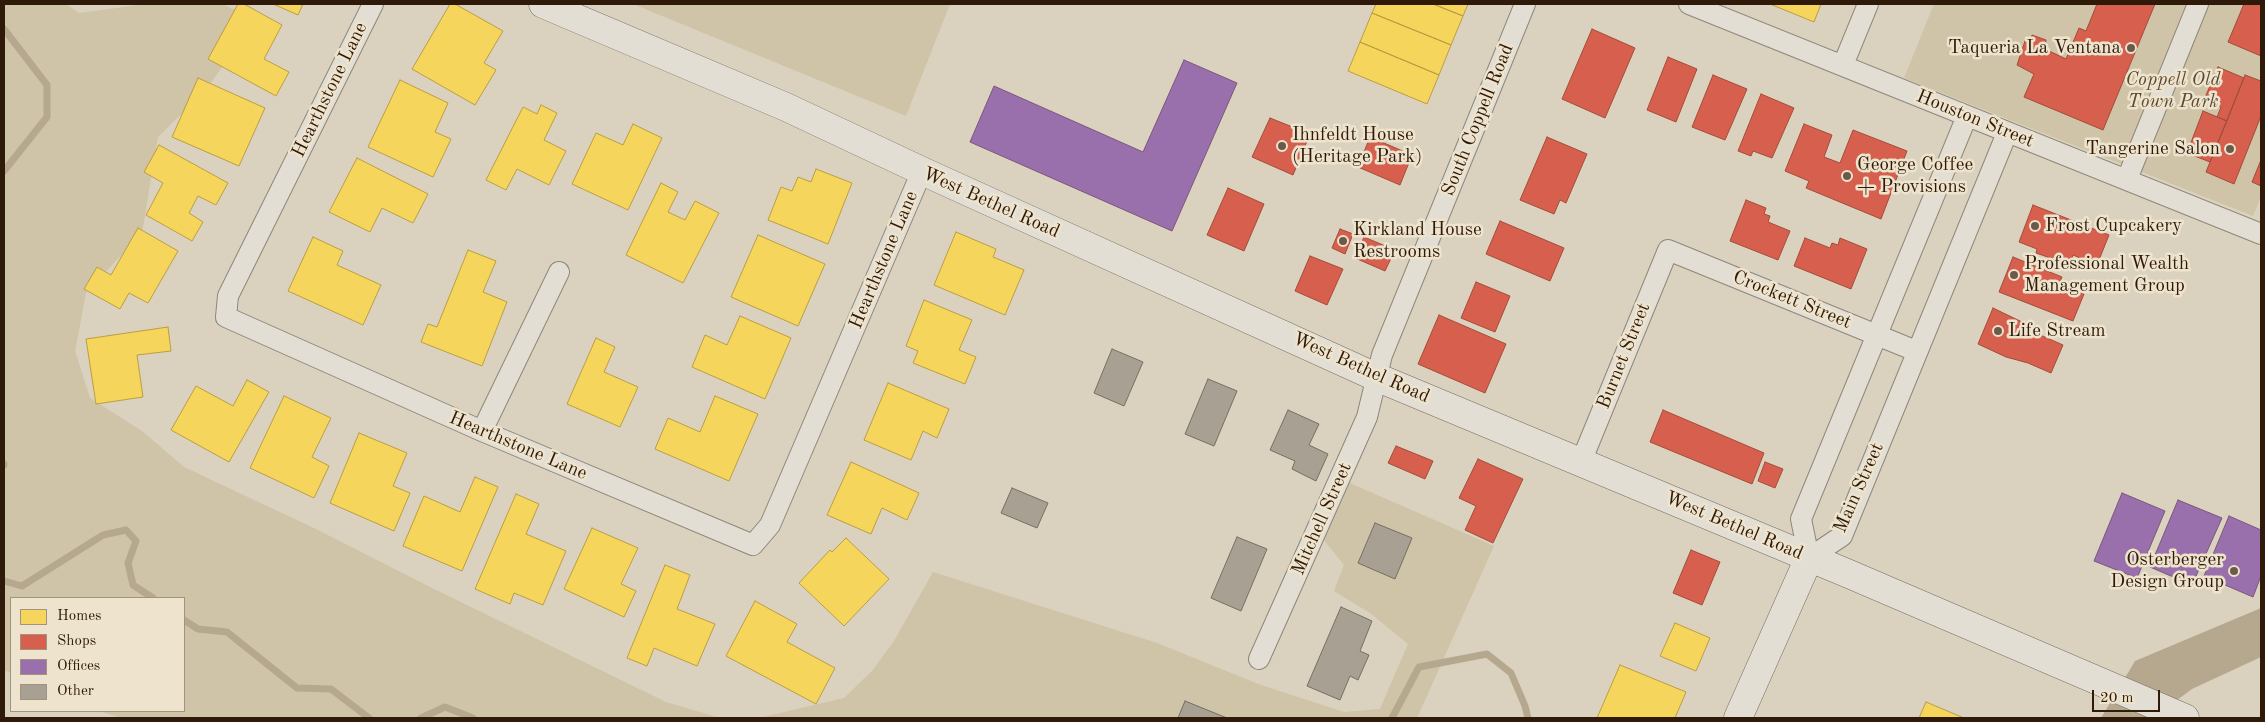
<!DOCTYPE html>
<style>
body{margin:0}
#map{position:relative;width:2265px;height:722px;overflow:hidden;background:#dad2be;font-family:"Old Standard TT",serif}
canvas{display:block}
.frame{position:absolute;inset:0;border:5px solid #2f1a0a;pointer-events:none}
.legend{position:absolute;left:10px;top:597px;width:175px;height:115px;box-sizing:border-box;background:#eee4ce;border:1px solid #a29380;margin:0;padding:6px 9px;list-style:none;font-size:15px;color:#2f1a0a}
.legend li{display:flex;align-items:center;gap:10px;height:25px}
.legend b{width:25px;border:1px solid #a29380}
.scale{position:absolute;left:2092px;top:690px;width:68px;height:22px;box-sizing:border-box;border:2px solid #2f1a0a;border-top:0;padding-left:6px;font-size:15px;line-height:18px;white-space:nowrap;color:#2f1a0a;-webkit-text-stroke:4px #eee4ce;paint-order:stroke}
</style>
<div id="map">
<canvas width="2265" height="722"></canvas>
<div class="frame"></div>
<ul class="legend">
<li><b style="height:14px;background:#f6d55c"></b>Homes</li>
<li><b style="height:14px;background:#d6604d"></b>Shops</li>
<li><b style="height:14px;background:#9970ab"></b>Offices</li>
<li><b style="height:14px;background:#a8a193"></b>Other</li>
</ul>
<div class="scale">20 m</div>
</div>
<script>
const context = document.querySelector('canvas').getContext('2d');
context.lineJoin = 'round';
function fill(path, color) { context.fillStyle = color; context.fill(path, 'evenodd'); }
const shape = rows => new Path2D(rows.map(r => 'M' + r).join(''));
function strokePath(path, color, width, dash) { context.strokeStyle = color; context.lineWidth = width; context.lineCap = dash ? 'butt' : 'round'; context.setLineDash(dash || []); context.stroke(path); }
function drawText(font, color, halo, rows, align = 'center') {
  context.font = font + ' "Old Standard TT",serif'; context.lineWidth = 5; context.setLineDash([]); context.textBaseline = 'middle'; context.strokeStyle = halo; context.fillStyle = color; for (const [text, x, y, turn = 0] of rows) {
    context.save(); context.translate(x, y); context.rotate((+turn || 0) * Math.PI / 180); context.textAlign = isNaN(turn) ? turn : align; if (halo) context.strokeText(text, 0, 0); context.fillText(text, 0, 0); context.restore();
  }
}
const green = shape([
 [4,4,66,4,79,13,146,4,222,4,249,16,236,48,204,92,158,137,142,233,86,293,75,351,90,398,142,431,184,467,318,530,430,587,666,702,720,718,120,718,100,711,184,711,184,598,11,598,11,673,4,670],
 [633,4,950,4,906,116],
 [1934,4,2261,4,2261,196,2253,216,1904,78],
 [1336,477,1494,546,1417,718,759,718,844,698,872,671,894,641,933,572,1157,643,1261,685,1344,712,1380,709,1408,644,1370,613,1334,591,1344,565,1315,529]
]);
const water = shape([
 [2261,608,2261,657,2192,689,2173,703,2159,718,2101,718,2135,661]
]);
const homes = shape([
 [238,4,244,4,282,25,264,59,289,72,276,96,208,59,238,4],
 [273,4,303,4,298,15,273,4],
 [450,4,455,4,503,31,484,63,496,70,475,105,412,69,450,4],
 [1376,4,1433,4,1463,16,1451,45,1372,13,1376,4],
 [1433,4,1468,4,1463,16,1433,4],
 [1770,4,1821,4,1814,22,1770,4],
 [1372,13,1451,45,1439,75,1360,42,1372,13],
 [1360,42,1439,75,1427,104,1348,71,1360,42],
 [198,78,265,108,239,166,172,137,198,78],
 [400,80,448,103,435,132,451,139,433,177,368,147,400,80],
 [541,105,557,113,544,140,566,151,549,185,517,169,506,190,486,180,523,107,537,114,541,105],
 [633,124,662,138,628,210,572,184,596,133,623,145,633,124],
 [159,145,228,183,216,205,198,196,189,213,203,222,192,241,146,215,163,183,144,172,159,145],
 [357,158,428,194,413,223,382,208,370,232,329,212,357,158],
 [816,169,852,183,828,244,768,220,781,187,792,191,798,177,811,182,816,169],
 [661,183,678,192,668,212,685,220,695,201,719,213,683,283,626,255,661,183],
 [138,228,178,251,148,303,129,293,120,309,84,289,97,267,111,275,138,228],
 [956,232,996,249,993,257,1024,270,1005,315,934,285,956,232],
 [758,235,825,264,798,326,731,297,758,235],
 [313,237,343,251,337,265,381,285,363,325,288,291,313,237],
 [468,250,496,261,483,292,507,302,482,366,421,342,428,324,437,327,468,250],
 [924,300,972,320,959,350,976,357,965,384,913,363,918,351,906,346,924,300],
 [740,316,791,338,765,399,692,367,705,335,727,345,740,316],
 [168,327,171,351,137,355,143,397,96,404,86,339,168,327],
 [596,338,615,347,604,372,638,387,620,427,567,404,596,338],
 [247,380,269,392,229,462,171,430,196,386,233,406,247,380],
 [888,383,949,409,937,438,923,431,911,460,864,440,888,383],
 [284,396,331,418,312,457,329,466,314,498,250,468,284,396],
 [715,396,758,414,729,481,655,449,668,418,700,432,715,396],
 [359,433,407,453,393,486,410,493,394,531,330,503,359,433],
 [851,462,919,493,907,520,882,508,871,534,827,515,851,462],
 [475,477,498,487,462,571,403,546,424,496,460,512,475,477],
 [516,494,539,504,526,534,566,551,543,605,514,593,510,604,475,589,516,494],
 [592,528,638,548,621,584,636,591,624,617,564,589,592,528],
 [846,538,889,579,844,626,799,583,830,550,832,552,846,538],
 [665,565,690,575,677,609,715,624,697,666,654,648,647,666,627,658,665,565],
 [755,601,797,624,787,642,835,668,816,704,726,656,755,601],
 [1675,623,1710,638,1696,671,1660,656,1675,623],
 [1620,665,1686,692,1675,718,1597,718,1620,665],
 [1926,702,1964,718,1919,718,1926,702]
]);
const shops = shape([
 [2097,4,2155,4,2103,130,2024,97,2034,74,2017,65,2026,38,2031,40,2032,35,2046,40,2045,49,2066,59,2079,28,2086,31,2097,4],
 [2244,4,2261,4,2261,56,2228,42,2244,4],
 [1592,29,1635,48,1605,118,1562,99,1592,29],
 [1668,57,1697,69,1676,122,1647,110,1668,57],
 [2218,67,2244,78,2227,121,2217,117,2221,107,2204,100,2218,67],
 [1713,75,1747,89,1725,140,1692,127,1713,75],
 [2245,75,2261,81,2261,116,2234,184,2206,172,2245,75],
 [1761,94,1794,108,1772,158,1753,151,1751,156,1738,151,1761,94],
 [2203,111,2227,121,2210,162,2187,153,2203,111],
 [1270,118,1310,134,1293,175,1252,157,1270,118],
 [1804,124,1832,135,1824,157,1840,163,1853,130,1907,151,1881,219,1806,188,1809,181,1785,171,1804,124],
 [1370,137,1412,155,1400,185,1358,167,1370,137],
 [1547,137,1587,154,1566,203,1560,200,1554,214,1520,200,1547,137],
 [2261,160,2261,186,2252,182,2261,160],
 [1228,188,1264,204,1244,251,1207,235,1228,188],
 [1746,200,1766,208,1764,214,1770,216,1768,222,1790,231,1778,260,1730,241,1746,200],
 [2033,205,2109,235,2097,265,2073,255,2071,262,2060,258,2059,261,2036,253,2037,249,2019,242,2033,205],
 [1500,221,1564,248,1550,281,1486,254,1500,221],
 [1340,229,1353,234,1345,254,1332,248,1340,229],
 [1364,237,1395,250,1385,271,1355,258,1364,237],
 [1805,238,1830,248,1832,243,1838,245,1840,238,1867,249,1851,289,1794,266,1805,238],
 [1310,256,1343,269,1327,305,1295,291,1310,256],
 [2013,257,2062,277,2059,284,2084,294,2073,321,1999,292,2013,257],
 [1476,282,1510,296,1495,332,1461,318,1476,282],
 [1993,308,2022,322,2041,327,2038,334,2063,345,2051,373,2028,363,2006,357,1978,344,1993,308],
 [1439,315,1506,344,1485,393,1418,364,1439,315],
 [1663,410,1764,453,1752,484,1650,442,1663,410],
 [1396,446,1433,461,1425,479,1388,463,1396,446],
 [1478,459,1523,479,1493,543,1465,530,1476,506,1459,498,1478,459],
 [1765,462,1783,469,1775,488,1758,481,1765,462],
 [1691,550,1720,562,1702,605,1673,593,1691,550]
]);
const offices = shape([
 [1184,60,1237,83,1172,231,970,142,994,86,1143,152,1184,60],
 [2122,493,2165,511,2137,578,2094,561,2122,493],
 [2178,500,2222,518,2192,585,2150,567,2178,500],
 [2229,516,2261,530,2261,576,2253,597,2204,576,2229,516]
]);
const stream = shape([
 [4,29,47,85,47,117,4,171],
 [4,464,4,465],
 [4,581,22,586,103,535,126,530,136,541,128,563,133,585,153,598],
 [184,620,198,629,227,632,297,688,331,689,369,718],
 [421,718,445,707,473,718],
 [1392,718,1419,667,1487,654,1511,673,1525,706,1528,718]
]);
const building = shape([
 [1112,349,1143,362,1124,406,1094,393,1112,349],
 [1208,379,1237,391,1214,446,1185,434,1208,379],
 [1288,410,1319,424,1309,445,1328,454,1316,481,1292,469,1295,461,1270,450,1288,410],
 [1012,488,1048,503,1037,528,1001,513,1012,488],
 [1375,523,1412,538,1395,579,1358,563,1375,523],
 [1237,537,1267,549,1241,611,1211,598,1237,537],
 [1341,607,1372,621,1360,651,1369,655,1358,680,1350,676,1340,700,1307,686,1341,607],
 [1185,701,1227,718,1178,718,1185,701]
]);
const street = shape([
 [373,4,228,296,226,317,482,431,753,545,770,525,922,171],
 [1689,4,2261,234],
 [1843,65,1868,4],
 [1967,116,1801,519,1809,558,1842,536,2007,133],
 [2127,179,2198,4],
 [482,431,559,272],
 [1581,462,1668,250,1916,351],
 [1259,659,1367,417,1382,355,1525,4]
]);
const secondary = shape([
 [543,4,786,107,922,171,1376,377,1849,574,2185,718],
 [1738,718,1809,558]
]);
const markers = [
 [2131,48,5,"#6b5a49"],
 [1282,146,5,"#6b5a49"],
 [2230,149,5,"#6b5a49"],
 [1847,176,5,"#6b5a49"],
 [2035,226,5,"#6b5a49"],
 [1343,241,5,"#6b5a49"],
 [2014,275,5,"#6b5a49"],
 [1998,331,5,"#6b5a49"],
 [2234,571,5,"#6b5a49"]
];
const poiNames = [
 ["Taqueria La Ventana",2121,48,"right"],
 ["Ihnfeldt House",1292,135],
 ["(Heritage Park)",1292,157],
 ["Tangerine Salon",2220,149,"right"],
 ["George Coffee",1857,165],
 ["+ Provisions",1857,187],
 ["Frost Cupcakery",2045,226],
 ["Kirkland House",1353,230],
 ["Restrooms",1353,252],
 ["Professional Wealth",2024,264],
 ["Management Group",2024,286],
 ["Life Stream",2008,331],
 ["Osterberger",2224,560,"right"],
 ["Design Group",2224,582,"right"]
];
const parkNames = [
 ["Coppell Old",2173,80],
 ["Town Park",2173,102]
];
const streetNames = [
 ["Hearthstone Lane",330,90,-64],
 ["Houston Street",1975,119,22],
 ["South Coppell Road",1478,120,-68],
 ["West Bethel Road",991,203,24],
 ["Hearthstone Lane",884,260,-67],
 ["Crockett Street",1792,300,22],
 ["Burnet Street",1624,356,-68],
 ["West Bethel Road",1361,368,24],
 ["Hearthstone Lane",518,446,23],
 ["Main Street",1859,488,-66],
 ["Mitchell Street",1322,519,-66],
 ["West Bethel Road",1734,526,23]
];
fill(green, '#cfc3a8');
fill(water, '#b6a88e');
fill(homes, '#f6d55c');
strokePath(homes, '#ba9d43', 1);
fill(shops, '#d6604d');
strokePath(shops, '#a44b39', 1);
fill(offices, '#9970ab');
strokePath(offices, '#79567b', 1);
strokePath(stream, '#b6a88e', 7);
fill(building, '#a8a193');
strokePath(building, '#756e62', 1);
strokePath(street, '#8e8679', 22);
strokePath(secondary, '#756e62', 29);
strokePath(street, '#e2ded4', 20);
strokePath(secondary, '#e2ded4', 28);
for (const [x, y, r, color] of markers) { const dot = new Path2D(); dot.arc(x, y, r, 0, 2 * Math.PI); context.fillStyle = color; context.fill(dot); strokePath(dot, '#eee4ce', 2); }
drawText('19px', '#2f1a0a', '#eee4ce', poiNames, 'left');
drawText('italic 19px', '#5c4934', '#eee4ce', parkNames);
drawText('19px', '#2f1a0a', '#eee4ce', streetNames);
</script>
